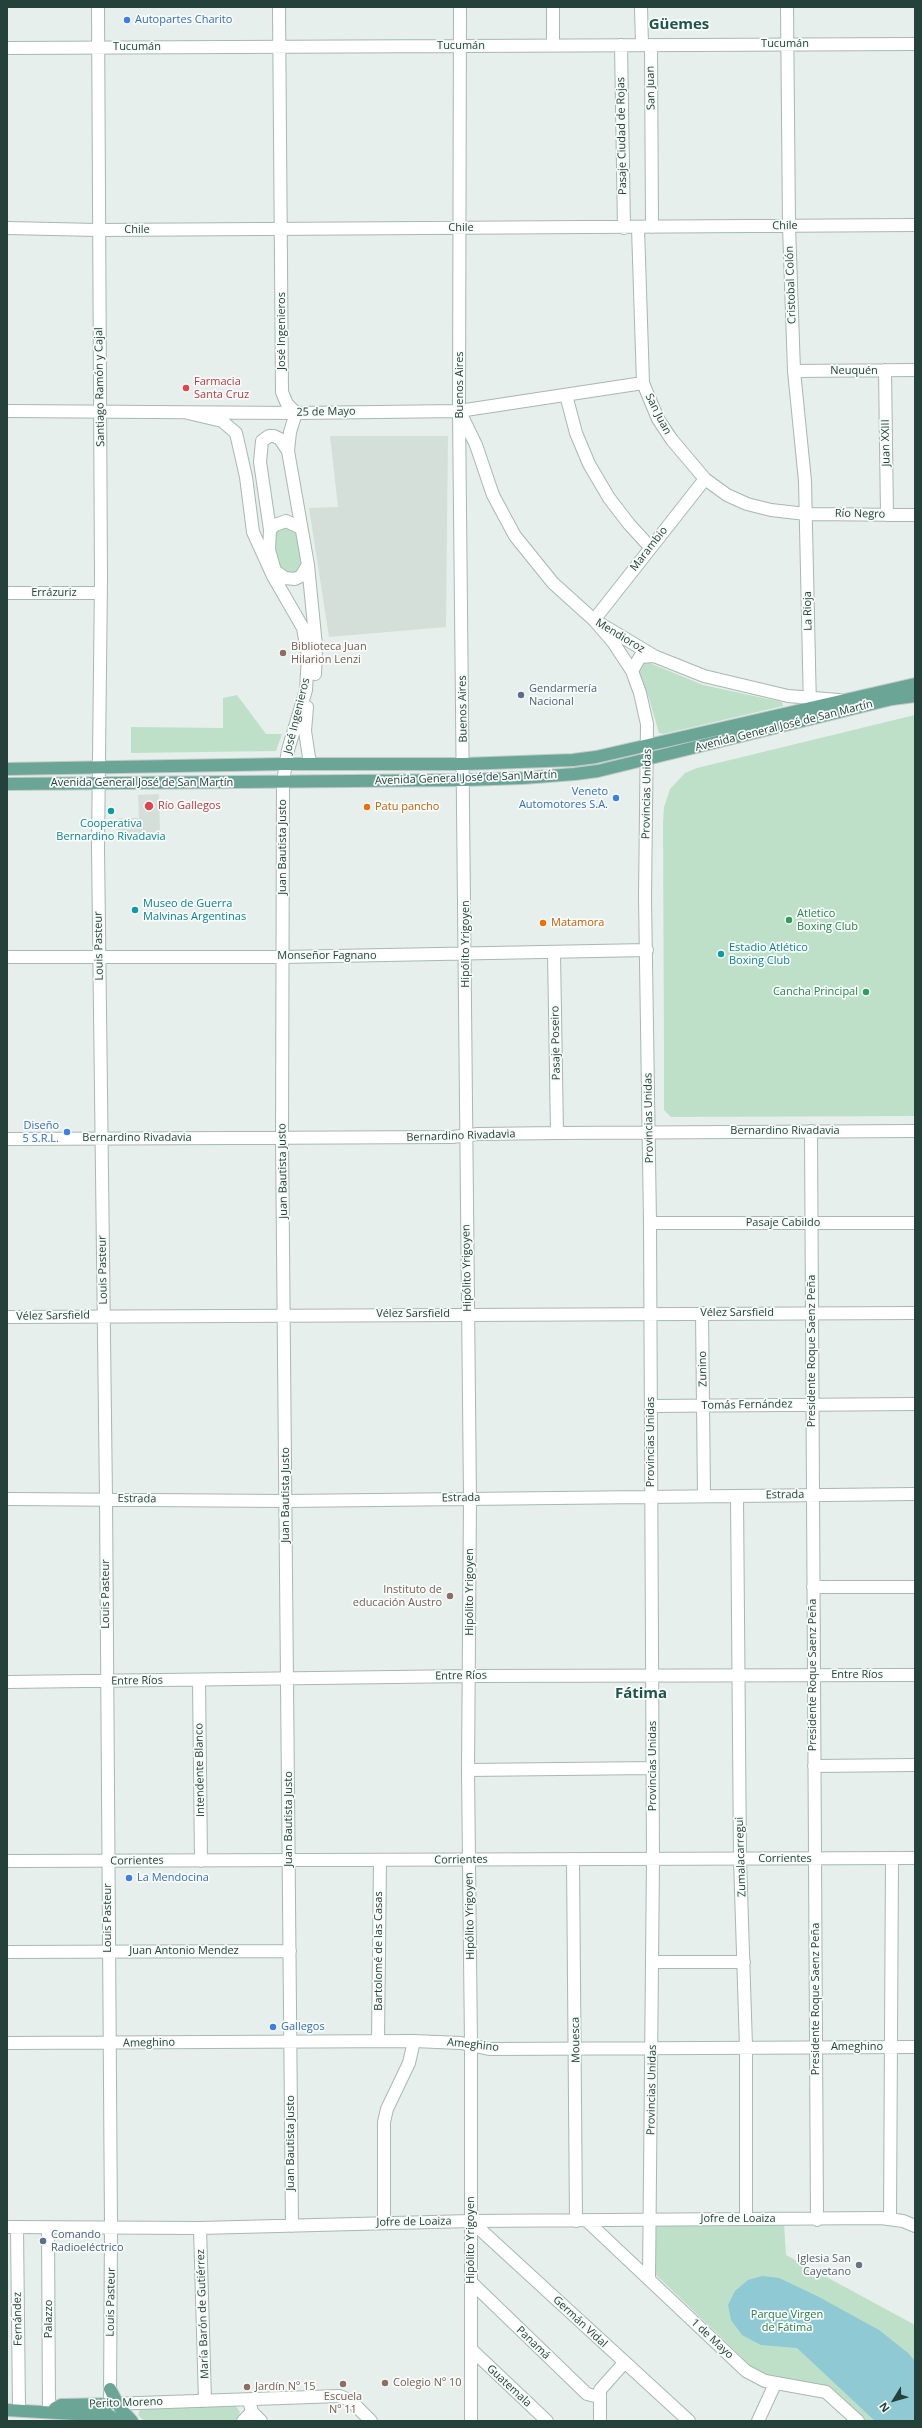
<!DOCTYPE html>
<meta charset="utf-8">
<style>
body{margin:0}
#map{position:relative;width:922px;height:2428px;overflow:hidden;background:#e6efeb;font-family:"Open Sans",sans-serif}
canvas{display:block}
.frame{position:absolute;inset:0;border:8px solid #24423a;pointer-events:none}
.north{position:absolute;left:874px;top:2380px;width:40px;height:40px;-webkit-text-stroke:3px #f7fbf9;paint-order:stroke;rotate:233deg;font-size:11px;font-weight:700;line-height:16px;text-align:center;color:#24423a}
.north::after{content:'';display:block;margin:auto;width:14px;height:18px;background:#24423a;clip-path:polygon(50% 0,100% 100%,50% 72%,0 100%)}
</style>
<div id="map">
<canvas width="922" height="2428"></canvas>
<div class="frame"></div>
<div class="north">N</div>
</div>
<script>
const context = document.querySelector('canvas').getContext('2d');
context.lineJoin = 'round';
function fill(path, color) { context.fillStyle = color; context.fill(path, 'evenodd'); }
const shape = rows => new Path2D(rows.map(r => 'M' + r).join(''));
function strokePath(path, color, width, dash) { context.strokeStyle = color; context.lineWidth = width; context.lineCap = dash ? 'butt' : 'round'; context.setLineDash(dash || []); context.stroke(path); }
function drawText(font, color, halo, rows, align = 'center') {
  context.font = font + ' "Open Sans",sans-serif'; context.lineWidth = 3.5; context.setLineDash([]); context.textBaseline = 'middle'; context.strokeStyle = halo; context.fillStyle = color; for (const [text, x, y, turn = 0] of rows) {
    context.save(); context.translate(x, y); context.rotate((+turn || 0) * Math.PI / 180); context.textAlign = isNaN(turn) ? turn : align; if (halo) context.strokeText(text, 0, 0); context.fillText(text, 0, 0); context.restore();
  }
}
const built = shape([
 [330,436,448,436,446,627,329,637,309,508,338,507],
 [159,794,160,835,118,835,118,818,139,818,138,795]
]);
const green = shape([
 [284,524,297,531,303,566,300,570,290,575,279,570,274,552,275,530],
 [645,661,703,685,782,702,783,706,663,734,659,733,648,695,638,671,638,666],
 [237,695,266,734,282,734,276,751,131,753,131,727,223,728,223,698],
 [915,715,915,1116,671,1117,664,1110,664,1049,663,823,664,807,670,789,685,773,697,768],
 [784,2223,786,2255,915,2325,915,2421,859,2421,843,2405,755,2370,652,2271,654,2224],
 [236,2406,240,2412,236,2421,144,2421,138,2415,140,2409]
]);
const water = shape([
 [762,2276,779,2278,819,2297,879,2330,908,2353,915,2361,915,2420,875,2421,797,2348,761,2345,742,2335,731,2320,728,2305,735,2291,748,2280]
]);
const minor = shape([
 [98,7,101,579,98,848,106,1498,111,2227,110,2400],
 [279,7,282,392,287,404,296,413],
 [460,7,459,411,470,1498,468,1770,471,2045,471,2421],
 [641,7,642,45],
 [787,7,789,226,794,371,805,481,810,708],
 [553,45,553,7],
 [621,45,624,228],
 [651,45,652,227],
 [7,48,915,44],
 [7,228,98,230,915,225],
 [638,228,643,383,658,419,672,440,705,479,727,495,747,504,771,510,806,514,915,515],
 [885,370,887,515],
 [794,371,915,370],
 [566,395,576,433,589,464,609,498,629,524,650,547],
 [7,411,296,413,459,411,643,383],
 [188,413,222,421,236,433,246,477,253,532,273,576,303,628,308,656,306,690,288,750,283,782,282,1138,292,2226],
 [296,413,290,432,288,451,308,565,316,646,315,674],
 [461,414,476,445,493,495,515,536,553,583,594,620,654,656,704,676,788,696,839,700],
 [301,528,286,521,275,525,270,530,269,550,275,571,285,578,295,579,301,576,308,565],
 [270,530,260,462,262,441,269,436,274,436,280,439,288,451],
 [7,593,101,593],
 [594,620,613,642,632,671,640,693,647,724,645,897,650,1223,653,1859,649,2278],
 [594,620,705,479],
 [632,671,640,657,654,656],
 [307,707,305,731,310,764],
 [554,953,557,1133],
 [7,957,282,957,647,950],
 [811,1131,817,2220],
 [7,1139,452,1137,478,1134,557,1133,915,1131],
 [650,1223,915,1223],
 [702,1313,704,1496],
 [7,1317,915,1313],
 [651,1406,915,1404],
 [737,1496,740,1859,746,2047,746,2219],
 [7,1499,286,1501,915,1494],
 [813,1587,915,1587],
 [199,1680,201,1861],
 [7,1682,470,1676,915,1675],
 [814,1766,915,1765],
 [468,1770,653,1768],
 [573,1859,576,2221],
 [7,1861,915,1858],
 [7,1952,290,1951],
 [653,1962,744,1962],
 [378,2041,380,1861],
 [7,2043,414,2041,461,2043,489,2049,915,2047],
 [890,2219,892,1858],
 [586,2220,746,2371,765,2381,826,2392,858,2421],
 [471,2221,689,2421],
 [384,2223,384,2122,387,2109,409,2063,414,2041],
 [7,2227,200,2228,471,2221,881,2218,903,2221,915,2226],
 [48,2227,49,2412],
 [17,2228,19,2410],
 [200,2228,205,2401],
 [471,2282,587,2394,599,2397],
 [472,2350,547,2421],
 [249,2400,252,2412,261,2421],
 [110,2404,340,2396,351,2401,371,2421],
 [243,2421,252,2412],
 [600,2421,600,2390,624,2363],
 [758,2421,775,2384]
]);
const major = shape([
 [7,769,285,764,464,764,573,760,596,757,915,684],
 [7,784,465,780,523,778,575,774,598,771,892,699,915,696],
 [110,2389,120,2408,132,2421],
 [55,2408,61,2405,110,2404],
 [7,2410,110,2416,118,2421]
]);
const markers = [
 [127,20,4,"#3f7fe0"],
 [186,388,4,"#e0444e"],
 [283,653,4,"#8d6e63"],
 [521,695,4,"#5c6f8a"],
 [616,798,4,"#3f7fe0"],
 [149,806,5,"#e0444e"],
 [367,807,4,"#e8710a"],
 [111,811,4,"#0f9aa8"],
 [135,910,4,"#0f9aa8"],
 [789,920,4,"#2e9e5b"],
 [543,923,4,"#e8710a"],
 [721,954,4,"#0f9aa8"],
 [866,992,4,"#2e9e5b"],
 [67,1132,4,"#3f7fe0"],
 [450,1596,4,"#8d6e63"],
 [129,1878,4,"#3f7fe0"],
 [273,2027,4,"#3f7fe0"],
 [43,2241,4,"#5c6f8a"],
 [859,2265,4,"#6b7280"],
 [385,2383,4,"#8d6e63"],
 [343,2384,4,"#8d6e63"],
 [247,2387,4,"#8d6e63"]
];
const shopNames = [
 ["Autopartes Charito",135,20],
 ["Veneto",608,792,"right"],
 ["Automotores S.A.",608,805,"right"],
 ["Diseño",59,1126,"right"],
 ["5 S.R.L.",59,1139,"right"],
 ["La Mendocina",137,1878],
 ["Gallegos",281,2027]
];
const streetNames = [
 ["Tucumán",785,44],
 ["Tucumán",461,46],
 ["Tucumán",137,47],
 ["San Juan",651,88,-91],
 ["Pasaje Ciudad de Rojas",622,136,-91],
 ["Chile",785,226,-1],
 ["Chile",461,228],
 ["Chile",137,230],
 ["Cristobal Colón",791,285,-92],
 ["José Ingenieros",282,331,-90],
 ["Neuquén",854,371],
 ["Buenos Aires",460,385,-90],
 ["Santiago Ramón y Cajal",100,387,-91],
 ["25 de Mayo",326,412,-1],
 ["San Juan",658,414,63],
 ["Juan XXIII",886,443,-91],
 ["Río Negro",860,514,1],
 ["Marambio",649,549,-52],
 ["Errázuriz",54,593],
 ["La Rioja",808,611,-91],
 ["Mendioroz",620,636,31],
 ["Buenos Aires",463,709,-91],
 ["José Ingenieros",297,716,-76],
 ["Avenida General José de San Martín",784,726,-14],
 ["Avenida General José de San Martín",466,778,-2],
 ["Avenida General José de San Martín",142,783],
 ["Provincias Unidas",647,794,-89],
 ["Juan Bautista Justo",283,847,-90],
 ["Hipólito Yrigoyen",466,944,-90],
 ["Louis Pasteur",99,946,-91],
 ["Monseñor Fagnano",327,956],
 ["Pasaje Poseiro",556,1043,-91],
 ["Provincias Unidas",649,1118,-91],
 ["Bernardino Rivadavia",785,1131],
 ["Bernardino Rivadavia",461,1136,-2],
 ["Bernardino Rivadavia",137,1138],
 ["Juan Bautista Justo",283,1171,-91],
 ["Pasaje Cabildo",783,1223],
 ["Hipólito Yrigoyen",467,1268,-91],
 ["Louis Pasteur",103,1270,-91],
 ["Vélez Sarsfield",737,1313],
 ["Vélez Sarsfield",413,1314],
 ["Vélez Sarsfield",53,1316,-1],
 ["Presidente Roque Saenz Peña",812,1351,-90],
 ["Zunino",703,1369,-91],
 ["Tomás Fernández",747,1405,-1],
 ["Provincias Unidas",651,1442,-90],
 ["Juan Bautista Justo",286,1495,-90],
 ["Estrada",785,1495,-1],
 ["Estrada",461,1498,-1],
 ["Estrada",137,1499,1],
 ["Hipólito Yrigoyen",470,1592,-90],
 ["Louis Pasteur",106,1594,-90],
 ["Presidente Roque Saenz Peña",813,1675,-90],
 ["Entre Ríos",857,1675],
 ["Entre Ríos",461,1676,-1],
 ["Entre Ríos",137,1681,-1],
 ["Provincias Unidas",653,1766,-90],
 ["Intendente Blanco",200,1770,-91],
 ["Juan Bautista Justo",289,1819,-90],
 ["Zumalacarregui",741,1857,-92],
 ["Corrientes",785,1859],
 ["Corrientes",461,1860,-1],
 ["Corrientes",137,1861,-1],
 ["Hipólito Yrigoyen",470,1916,-91],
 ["Louis Pasteur",108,1918,-90],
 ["Juan Antonio Mendez",184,1951],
 ["Bartolomé de las Casas",379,1951,-90],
 ["Presidente Roque Saenz Peña",816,1999,-90],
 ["Mouesca",576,2040,-91],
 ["Ameghino",149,2043,-1],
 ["Ameghino",473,2045,6],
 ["Ameghino",857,2047],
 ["Provincias Unidas",652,2090,-89],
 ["Juan Bautista Justo",291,2143,-90],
 ["Jofre de Loaiza",738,2219],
 ["Jofre de Loaiza",414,2222,-1],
 ["Hipólito Yrigoyen",471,2240,-90],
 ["Louis Pasteur",111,2302,-89],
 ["María Barón de Gutiérrez",203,2314,-92],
 ["Fernández",18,2319,-91],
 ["Palazzo",49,2319,-90],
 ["Germán Vidal",580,2322,43],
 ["1 de Mayo",712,2339,43],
 ["Panamá",533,2343,44],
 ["Guatemala",509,2386,43],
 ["Perito Moreno",126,2403,-2]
];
const healthNames = [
 ["Farmacia",194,382],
 ["Santa Cruz",194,395],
 ["Río Gallegos",158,806]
];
const educationNames = [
 ["Biblioteca Juan",291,647],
 ["Hilarion Lenzi",291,660],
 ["Instituto de",442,1590,"right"],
 ["educación Austro",442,1603,"right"],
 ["Colegio Nº 10",393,2383],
 ["Jardín Nº 15",255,2387],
 ["Escuela",343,2397,"center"],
 ["Nº 11",343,2410,"center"]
];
const serviceNames = [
 ["Gendarmería",529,689],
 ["Nacional",529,702],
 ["Comando",51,2235],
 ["Radioeléctrico",51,2248]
];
const foodNames = [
 ["Patu pancho",375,807],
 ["Matamora",551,923]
];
const cultureNames = [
 ["Cooperativa",111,824,"center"],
 ["Bernardino Rivadavia",111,837,"center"],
 ["Museo de Guerra",143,904],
 ["Malvinas Argentinas",143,917],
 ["Estadio Atlético",729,948],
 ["Boxing Club",729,961]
];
const leisureNames = [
 ["Atletico",797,914],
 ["Boxing Club",797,927],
 ["Cancha Principal",858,992,"right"]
];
const worshipNames = [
 ["Iglesia San",851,2259],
 ["Cayetano",851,2272]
];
const parkNames = [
 ["Parque Virgen",787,2315],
 ["de Fátima",787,2328]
];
const districtNames = [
 ["Güemes",679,25],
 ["Fátima",641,1694]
];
fill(built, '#d4dfda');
fill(green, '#bfe0c8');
fill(water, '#8ec9d4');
strokePath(minor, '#a8b8b2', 14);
strokePath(major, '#c2cac8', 14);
strokePath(minor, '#fff', 12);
strokePath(major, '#6aa596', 12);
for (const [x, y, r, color] of markers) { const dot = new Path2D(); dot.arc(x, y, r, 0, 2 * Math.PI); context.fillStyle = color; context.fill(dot); strokePath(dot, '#f7fbf9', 1.5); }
drawText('11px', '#366cbe', '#f7fbf9', shopNames, 'left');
drawText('11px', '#24423a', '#f7fbf9', streetNames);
drawText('11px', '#be3a42', '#f7fbf9', healthNames, 'left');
drawText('11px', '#785e54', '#f7fbf9', educationNames, 'left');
drawText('11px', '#4e5e75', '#f7fbf9', serviceNames, 'left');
drawText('11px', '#c56008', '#f7fbf9', foodNames, 'left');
drawText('11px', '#0d838f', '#f7fbf9', cultureNames, 'left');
drawText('11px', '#27864d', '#f7fbf9', leisureNames, 'left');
drawText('11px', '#5b616d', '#f7fbf9', worshipNames, 'right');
drawText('11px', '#2d7a4b', '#f7fbf9', parkNames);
drawText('bold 15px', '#1f5548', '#f7fbf9', districtNames);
</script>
